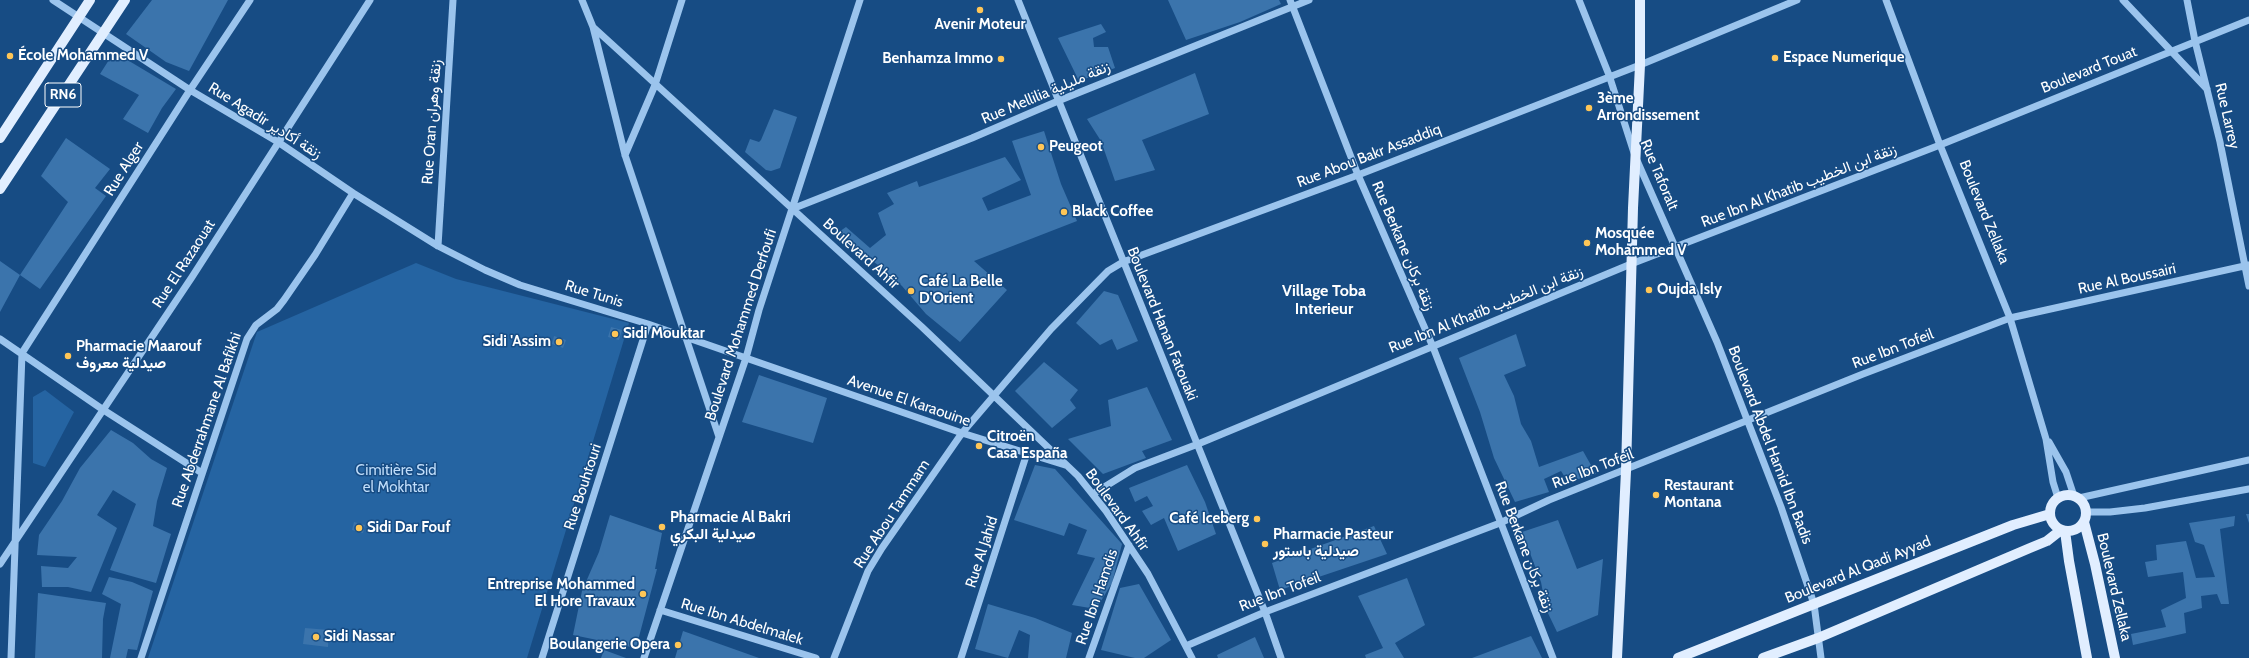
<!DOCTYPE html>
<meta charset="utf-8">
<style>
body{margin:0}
canvas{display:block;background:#174c84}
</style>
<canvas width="2249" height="658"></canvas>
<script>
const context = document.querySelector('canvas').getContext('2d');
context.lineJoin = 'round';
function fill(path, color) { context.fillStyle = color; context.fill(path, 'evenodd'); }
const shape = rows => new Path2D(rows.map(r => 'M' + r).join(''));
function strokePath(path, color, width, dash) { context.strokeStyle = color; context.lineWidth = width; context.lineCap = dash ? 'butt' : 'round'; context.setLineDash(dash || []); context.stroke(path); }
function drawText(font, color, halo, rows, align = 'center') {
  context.font = font + ' Cabin,Vazirmatn,sans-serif'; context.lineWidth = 3; context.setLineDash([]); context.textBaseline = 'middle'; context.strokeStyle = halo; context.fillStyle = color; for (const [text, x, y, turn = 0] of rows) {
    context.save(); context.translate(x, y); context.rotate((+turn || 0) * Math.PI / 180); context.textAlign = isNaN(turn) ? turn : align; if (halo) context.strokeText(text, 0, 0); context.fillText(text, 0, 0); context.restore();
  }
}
const green = shape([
 [416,263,456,279,629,323,527,658,148,658,257,332],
 [45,390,74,412,45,467,33,463,33,397]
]);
const building = shape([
 [152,0,228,0,189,71,166,62,126,34],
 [1168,0,1279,0,1281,4,1240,22,1186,40],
 [1101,24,1106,32,1093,38,1094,47,1108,47,1115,68,1079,81,1058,38],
 [114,52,176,89,162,108,148,133,123,119,139,95,100,74],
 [1195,73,1209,114,1142,140,1155,170,1115,181,1101,141,1087,119],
 [774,109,797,117,780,168,771,171,766,170,745,152,750,139,759,142,761,140],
 [1044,131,1061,184,1077,221,974,261,1007,290,960,342,926,314,902,286,878,265,836,234,846,227,870,248,886,235,878,213,894,204,887,193,917,181,919,187,1005,157,1021,180,982,198,988,211,1031,195,1012,141],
 [66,138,110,169,95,188,106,196,40,289,20,275,68,202,41,176],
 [0,261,20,275,0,312],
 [1104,291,1118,295,1138,341,1117,350,1112,339,1100,345,1076,323],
 [611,327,622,330,619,340,608,337],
 [1516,334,1526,366,1504,375,1514,396,1521,424,1531,441,1539,467,1583,451,1596,474,1568,482,1561,471,1544,479,1549,492,1515,502,1494,458,1480,412,1459,358],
 [554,336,566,340,563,348,552,344],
 [1044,362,1078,390,1070,400,1076,408,1052,428,1015,391],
 [759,375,827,398,813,443,742,422],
 [1147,387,1172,440,1142,451,1146,458,1103,474,1068,439,1111,426,1108,400],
 [111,430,133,443,151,459,167,468,157,501,153,526,171,534,156,583,110,570,136,504,113,490,97,515,117,528,91,592,68,587,42,587,41,566,68,568,77,557,37,555,39,535,62,501,80,468],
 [1035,465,1055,469,1122,544,1112,583,1096,609,1072,605,1095,558,1077,554,1087,530,1069,523,1064,536,1014,520],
 [1187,465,1205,502,1216,534,1178,551,1164,518,1151,525,1142,511,1153,506,1147,496,1135,502,1129,488],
 [2246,514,2249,514,2249,523],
 [610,515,662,533,655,569,657,569,636,648,573,635,582,591,599,552],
 [2235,516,2234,526,2220,529,2229,604,2221,604,2217,594,2201,596,2202,608,2184,613,2186,633,2133,645,2131,634,2166,627,2161,610,2186,598,2183,572,2148,577,2145,562,2157,560,2156,545,2186,541,2196,578,2215,577,2204,545,2195,542,2189,523],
 [1558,520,1577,569,1603,559,1598,615,1557,632,1546,609,1541,582,1522,532],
 [354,522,365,525,363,533,352,530],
 [1374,526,1387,554,1280,590,1272,563],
 [109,577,132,582,153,591,137,650,128,649,126,658,110,658,121,604,102,594],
 [1407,578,1425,625,1395,643,1404,658,1366,658,1365,655,1383,648,1358,596],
 [1139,584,1171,640,1144,658,1135,658,1101,650,1120,588],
 [38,593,106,603,103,619,102,658,35,658],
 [988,604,1035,618,1072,633,1066,658,1028,658,1030,635,1019,630,1008,658,975,649],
 [305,628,329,630,328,647,303,644],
 [683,631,759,658,675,658],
 [1531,636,1542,658,1472,658,1480,655],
 [1255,637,1264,658,1218,658,1217,655],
 [604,650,626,658,601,658]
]);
const minor = shape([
 [53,0,190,90,278,142,353,193,438,246,485,270,520,285,648,324,962,433,1065,465],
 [582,0,593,27,922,327,1078,476,1106,511,1148,574,1192,658],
 [1018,0,1265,612,1281,658],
 [1290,0,1358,175,1433,347,1553,658],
 [1579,0,1609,75,1635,156,1717,342,1781,507,1814,604,1821,658],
 [1886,0,1940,145,2010,318,2046,439,2053,482,2058,498],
 [2123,0,2207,89],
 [2187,0,2195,41,2220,142,2249,286],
 [593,27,625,155,719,437],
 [625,155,655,85,682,0],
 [792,209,972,138,1058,101,1309,0],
 [438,246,453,0],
 [0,339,102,409,202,473],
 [2049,442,2066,472,2074,496],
 [1093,494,1135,468,1198,444,1631,264,1940,145,2249,20],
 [2079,498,2249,460],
 [2087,512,2110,512,2145,508,2249,489],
 [0,564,192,277,370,0],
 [660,610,816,658],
 [1186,646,1265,612,1500,523,1549,500,1863,374,2010,318,2249,265],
 [11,658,22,353,190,90,250,0],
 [141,658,247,339,256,325,277,309,284,300,315,255,353,193],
 [542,658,648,324],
 [644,658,746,358,759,310,860,0],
 [834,658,868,571,882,548,962,433,1051,329,1108,271,1123,262,1358,175,1640,65,1797,0],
 [961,658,1027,453],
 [1089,658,1129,545]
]);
const major = shape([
 [0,138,90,0],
 [0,189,125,0],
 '2050 513a18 18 0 1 1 36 0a18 18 0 1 1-36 0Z',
 [2084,522,2095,564,2115,658],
 [2065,531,2069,561,2087,658],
 [1617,658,1626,471,1633,208,1640,65,1640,0],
 [1678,658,2013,525,2050,514],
 [1763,658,1818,638,2030,548,2047,541,2061,530]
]);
const markers = [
 [980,10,4,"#ffc657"],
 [10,56,4,"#ffc657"],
 [1775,58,4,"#ffc657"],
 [1001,59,4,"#ffc657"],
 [1589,108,4,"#ffc657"],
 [1041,147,4,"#ffc657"],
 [1064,212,4,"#ffc657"],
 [1587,243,4,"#ffc657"],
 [1649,290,4,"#ffc657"],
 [911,291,4,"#ffc657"],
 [615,334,4,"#ffc657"],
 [559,342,4,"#ffc657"],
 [68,356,4,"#ffc657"],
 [979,446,4,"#ffc657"],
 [1656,495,4,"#ffc657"],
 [1257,519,4,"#ffc657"],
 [662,527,4,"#ffc657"],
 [359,528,4,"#ffc657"],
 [1265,544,4,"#ffc657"],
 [643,594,4,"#ffc657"],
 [316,637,4,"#ffc657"],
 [678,645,4,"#ffc657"]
];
const shields = [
 [63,95,36]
];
const shieldNames = [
 ["RN6",63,95]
];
const poiNames = [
 ["Avenir Moteur",980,25,"center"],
 ["École Mohammed V",18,56],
 ["Espace Numerique",1783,58],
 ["Benhamza Immo",993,59,"right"],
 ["3ème",1597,99],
 ["Arrondissement",1597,116],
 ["Peugeot",1049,147],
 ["Black Coffee",1072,212],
 ["Mosquée",1595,234],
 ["Mohammed V",1595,251],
 ["Café La Belle",919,282],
 ["D'Orient",919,299],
 ["Oujda Isly",1657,290],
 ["Sidi Mouktar",623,334],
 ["Sidi 'Assim",551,342,"right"],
 ["Pharmacie Maarouf",76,347],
 ["صيدلية معروف",76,364],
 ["Citroën",987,437],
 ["Casa España",987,454],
 ["Restaurant",1664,486],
 ["Montana",1664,503],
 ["Pharmacie Al Bakri",670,518],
 ["صيدلية البكري",670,535],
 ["Café Iceberg",1249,519,"right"],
 ["Sidi Dar Fouf",367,528],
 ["Pharmacie Pasteur",1273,535],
 ["صيدلية باستور",1273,552],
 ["Entreprise Mohammed",635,585,"right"],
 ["El Hore Travaux",635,602,"right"],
 ["Sidi Nassar",324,637],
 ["Boulangerie Opera",670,645,"right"]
];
const streetNames = [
 ["Boulevard Touat",2089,70,-22],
 ["Rue Mellilia زنقة مليلية",1046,93,-23],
 ["Rue Larrey",2227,116,77],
 ["Rue Agadir زنقة أكادير",265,121,32],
 ["Rue Oran زنقة وهران",432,122,-86],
 ["Rue Abou Bakr Assaddiq",1369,156,-21],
 ["Rue Alger",124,169,-58],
 ["Rue Taforalt",1659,175,67],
 ["Rue Ibn Al Khatib زنقة ابن الخطيب",1799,186,-21],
 ["Boulevard Zellaka",1984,212,68],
 ["Rue Berkane زنقة بركان",1403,246,67],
 ["Boulevard Ahfir",861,254,42],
 ["Rue El Razaouat",184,264,-57],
 ["Rue Al Boussairi",2127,279,-12],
 ["Rue Tunis",594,294,17],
 ["Rue Ibn Al Khatib زنقة ابن الخطيب",1486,310,-22],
 ["Boulevard Hanan Fatouaki",1162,324,68],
 ["Boulevard Mohammed Derfoufi",741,325,-72],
 ["Rue Ibn Tofeil",1893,349,-21],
 ["Avenue El Karaouine",909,401,19],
 ["Rue Abderrahmane Al Bafikhi",207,420,-71],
 ["Boulevard Abdel Hamid Ibn Badis",1770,445,69],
 ["Rue Ibn Tofeil",1593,469,-21],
 ["Rue Bouhtouri",583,487,-72],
 ["Boulevard Ahfir",1117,510,54],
 ["Rue Abou Tammam",892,514,-57],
 ["Rue Berkane زنقة بركان",1524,547,69],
 ["Rue Al Jahid",982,552,-72],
 ["Boulevard Al Qadi Ayyad",1858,570,-22],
 ["Boulevard Zellaka",2114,587,77],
 ["Rue Ibn Tofeil",1280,592,-21],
 ["Rue Ibn Hamdis",1097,597,-71],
 ["Rue Ibn Abdelmalek",742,622,17]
];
const parkNames = [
 ["Cimitière Sid",396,471],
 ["el Mokhtar",396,488]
];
const neighbourhoodNames = [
 ["Village Toba",1324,291],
 ["Interieur",1324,309]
];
fill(green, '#2564a2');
fill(building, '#3b74ac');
strokePath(minor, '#9bc4ed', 7);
strokePath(major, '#e1eeff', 10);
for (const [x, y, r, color] of markers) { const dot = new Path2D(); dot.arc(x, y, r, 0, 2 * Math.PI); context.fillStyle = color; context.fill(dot); strokePath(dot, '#174c84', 1.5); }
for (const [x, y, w] of shields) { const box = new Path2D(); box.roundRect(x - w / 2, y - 12, w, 24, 3); context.fillStyle = '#174c84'; context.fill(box); strokePath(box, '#fff', 1); }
drawText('bold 14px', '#fff', null, shieldNames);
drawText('bold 15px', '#fff', '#174c84', poiNames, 'left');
drawText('15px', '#fff', '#174c84', streetNames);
drawText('15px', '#c0ddfa', '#174c84', parkNames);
drawText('bold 16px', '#fff', '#174c84', neighbourhoodNames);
</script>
